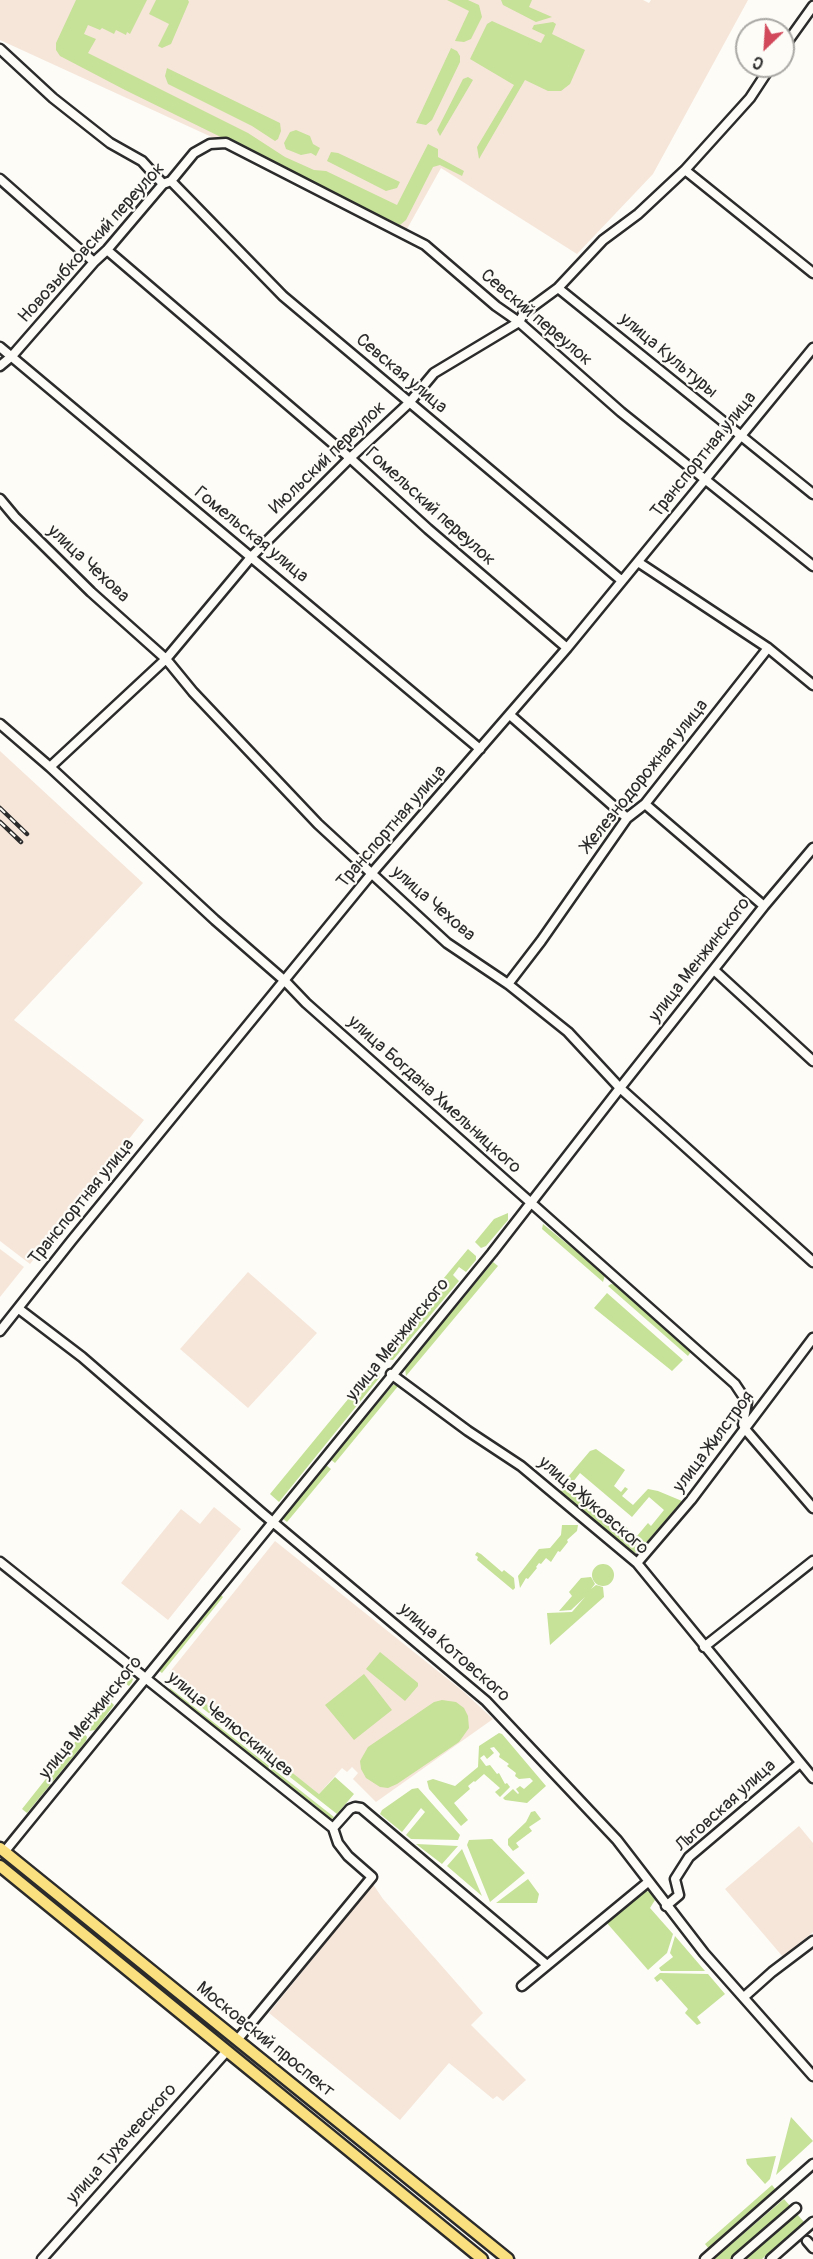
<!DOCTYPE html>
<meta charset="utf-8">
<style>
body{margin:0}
#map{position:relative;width:813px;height:2259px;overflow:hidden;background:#fdfcf7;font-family:Pangolin,sans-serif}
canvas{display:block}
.north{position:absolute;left:735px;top:18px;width:60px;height:60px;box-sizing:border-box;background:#fdfcf7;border:2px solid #a9a8a5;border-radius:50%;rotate:205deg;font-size:16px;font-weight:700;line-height:24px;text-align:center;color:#2b2b2b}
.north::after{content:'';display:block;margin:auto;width:21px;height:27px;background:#d1495b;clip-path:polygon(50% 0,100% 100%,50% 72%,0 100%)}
</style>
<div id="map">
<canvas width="813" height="2259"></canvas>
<div class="north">С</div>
</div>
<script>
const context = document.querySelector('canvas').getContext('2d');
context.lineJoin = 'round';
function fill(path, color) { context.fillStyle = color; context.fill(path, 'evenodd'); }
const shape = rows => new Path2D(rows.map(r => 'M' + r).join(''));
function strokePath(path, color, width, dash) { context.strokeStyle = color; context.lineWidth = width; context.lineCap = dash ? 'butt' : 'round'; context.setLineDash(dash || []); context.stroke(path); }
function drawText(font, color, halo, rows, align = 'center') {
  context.font = font + ' Pangolin,sans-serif'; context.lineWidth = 4.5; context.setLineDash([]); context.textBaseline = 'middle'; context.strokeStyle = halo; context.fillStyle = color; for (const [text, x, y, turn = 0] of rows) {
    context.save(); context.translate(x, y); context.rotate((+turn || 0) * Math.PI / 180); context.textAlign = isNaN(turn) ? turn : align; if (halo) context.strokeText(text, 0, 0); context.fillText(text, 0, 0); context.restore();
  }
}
const built = shape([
 [0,0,643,0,649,3,651,0,748,0,653,174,577,254,441,168,407,229,216,139,0,40],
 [0,751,143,883,14,1020,144,1120,30,1264,0,1241],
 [0,1249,24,1267,0,1297],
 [248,1272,317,1333,248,1408,180,1349],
 [214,1507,241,1529,168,1620,121,1583,181,1509,200,1524],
 [275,1541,464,1692,493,1719,376,1802,353,1779,358,1773,352,1767,347,1772,342,1768,319,1794,191,1694,169,1673],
 [799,1826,813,1843,813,1932,783,1957,725,1889],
 [373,1884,383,1899,483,2013,471,2025,526,2080,503,2101,497,2096,493,2099,449,2063,400,2120,269,2013]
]);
const green = shape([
 [76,0,147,0,130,34,127,32,126,35,116,30,114,34,102,28,100,30,88,25,84,34,96,39,88,53,248,133,285,157,314,170,326,171,397,205,428,144,438,149,438,157,464,171,462,176,440,165,433,167,406,220,400,225,125,90,60,56,56,50,56,43],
 [156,0,188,0,189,2,171,44,162,48,158,46,169,24,149,14],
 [447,0,468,0,479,5,482,17,471,39,464,42,455,41,469,11],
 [501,0,532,0,529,7,552,17,536,22,503,5],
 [492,21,541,43,545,35,532,29,534,25,553,22,556,24,552,34,585,50,570,84,561,91,548,91,525,80,479,159,477,147,514,85,470,59,487,24],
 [451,48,457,51,460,56,460,62,432,120,426,125,416,123],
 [167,68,280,123,281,131,278,139,275,141,252,126,168,84,165,76],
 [468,77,473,80,440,136,437,130,463,79],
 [296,130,310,136,313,144,320,148,316,156,311,153,301,155,286,149,284,143,290,132],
 [331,152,338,153,400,182,397,188,386,191,327,161],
 [508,1213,508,1220,486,1246,481,1248,475,1242,494,1219],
 [543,1224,605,1275,603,1282,542,1229],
 [468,1249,476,1256,476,1260,466,1272,459,1267,453,1275,459,1281,393,1360,384,1359,380,1355],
 [493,1262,498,1266,406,1376,405,1368],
 [611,1284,617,1285,692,1350,688,1356,608,1286],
 [607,1293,683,1360,672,1371,594,1308],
 [372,1370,379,1372,380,1377,279,1502,270,1494],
 [393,1385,399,1385,335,1463,330,1459],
 [596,1449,625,1470,614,1486,621,1492,625,1487,628,1489,622,1496,633,1505,648,1489,658,1491,682,1501,637,1553,631,1552,560,1492,562,1484,590,1451],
 [580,1473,632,1517,649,1497,664,1510,651,1526,648,1523,637,1536,626,1527,624,1530,618,1525,615,1528,568,1488],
 [326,1465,331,1469,287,1522,282,1518],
 [562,1525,578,1525,577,1531,567,1540,568,1542,560,1552,558,1551,551,1562,546,1558,541,1564,539,1563,536,1567,537,1568,528,1579,526,1578,520,1588,518,1576,539,1549,550,1548,561,1535],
 [477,1552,481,1554,502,1572,504,1570,514,1578,515,1588,513,1590,477,1560,478,1557,475,1555],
 '592 1575a11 11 0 1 1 22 0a11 11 0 1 1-22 0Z',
 [591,1577,595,1584,591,1589,596,1585,603,1587,604,1597,550,1645,547,1613,572,1612,585,1597,571,1610,559,1611,572,1596,569,1592,581,1578],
 [220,1594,223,1597,162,1673,158,1670],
 [380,1652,418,1683,418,1686,405,1701,366,1669],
 [364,1674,392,1710,354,1740,325,1705],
 [129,1676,133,1679,132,1682,129,1686,125,1683,111,1702,114,1705,95,1730,89,1731,88,1724],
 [177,1681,319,1794,335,1777,354,1794,337,1814,173,1685],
 [170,1688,334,1817,332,1819,327,1817,317,1807,168,1692],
 [442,1700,456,1702,464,1708,468,1716,469,1728,459,1742,397,1784,388,1788,380,1787,366,1778,361,1769,360,1761,368,1747,434,1702],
 [83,1732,87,1737,86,1741,27,1813,22,1809],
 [499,1733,502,1734,546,1786,527,1803,505,1800,503,1798,513,1789,518,1794,519,1793,516,1789,520,1786,524,1789,533,1781,530,1778,519,1779,515,1776,516,1773,507,1766,509,1764,499,1757,500,1754,494,1747,490,1748,494,1753,487,1759,484,1755,480,1758,486,1766,490,1765,497,1774,499,1773,505,1784,507,1783,510,1787,500,1797,495,1792,500,1788,484,1774,475,1782,474,1781,468,1786,470,1789,454,1803,468,1820,461,1826,429,1789,427,1781,433,1779,455,1786,478,1767,479,1746],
 [418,1788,460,1835,458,1840,411,1839,406,1835,425,1812,421,1808,402,1832,380,1814,382,1810,412,1789],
 [535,1811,541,1819,529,1827,532,1831,516,1843,519,1847,513,1851,508,1845,508,1839,526,1822,531,1812],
 [492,1839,525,1873,490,1902,467,1845,469,1840],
 [416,1844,458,1846,442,1864],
 [462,1849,482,1896,447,1866],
 [528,1879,539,1894,537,1903,496,1903],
 [646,1891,650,1892,655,1900,650,1908,673,1934,667,1953,648,1970,606,1922],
 [675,1936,705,1971,661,1971,659,1968,673,1957,670,1953],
 [660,1973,708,1974,725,1994,697,2017,701,2023,697,2025,685,2013,688,2009,661,1979,657,1982,654,1978],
 [791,2117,813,2141,776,2175],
 [776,2156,770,2179,765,2184,747,2164,746,2159],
 [772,2185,776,2190,709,2249,705,2244],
 [784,2199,804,2222,762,2259,714,2259]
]);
const minor = shape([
 [783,48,813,6],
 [0,49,53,98,110,143,142,161,163,184],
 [685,170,813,273],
 [0,179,94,262],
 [171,181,283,296,621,580],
 [107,250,350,458,428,529,567,648],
 [558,288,813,494],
 [0,347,480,749],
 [0,366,12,356,94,262,107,250,163,184,171,181,194,153,210,144,226,143,425,245,496,306,519,322,621,412,813,566],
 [0,499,15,517,91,592,166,659,193,692,318,824,447,943,508,984,568,1032,620,1088,813,1262],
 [638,562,768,648,813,685],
 [510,715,627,818],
 [0,724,50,767,215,920,285,981,306,1003,735,1384,747,1402,743,1424,745,1429,813,1508],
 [50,767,166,659,252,556,350,458,409,403,434,373,519,322,524,313,558,288,603,240,638,214,685,170,750,98,771,66],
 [645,804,764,906],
 [714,970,813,1061],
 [508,984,541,941,627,818,645,804,768,648],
 [19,1309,82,1357,262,1513,486,1701,617,1840,704,1953,813,2076],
 [0,1331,72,1240,372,873,567,648,813,348],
 [391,1374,468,1431,521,1466,637,1563,813,1778],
 [0,1562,333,1828,338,1843,348,1856,372,1877,238,2039],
 [637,1563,691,1500,813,1338],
 [704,1647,813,1561],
 [333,1828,350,1809,355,1807,361,1808,547,1965],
 [5,1851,492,1253,620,1088,764,906,813,848],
 [666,1906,679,1895,675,1879,689,1857,800,1763],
 [522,1986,648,1882],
 [744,1997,772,1972,813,1941],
 [807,2241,813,2248],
 [42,2259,226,2052],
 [705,2259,813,2164],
 [737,2259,796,2208],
 [771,2259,813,2222]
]);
const major = shape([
 [0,1848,508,2259],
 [0,1866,482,2259]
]);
const rail = shape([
 [0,808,27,834],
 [0,822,21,842]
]);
const streetNames = [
 ["Новозыбковский переулок",92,243,-48],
 ["Севский переулок",536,318,40],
 ["улица Культуры",668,356,40],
 ["Севская улица",401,374,40],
 ["Транспортная улица",704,455,-51],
 ["Июльский переулок",328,458,-44],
 ["Гомельский переулок",430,507,42],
 ["Гомельская улица",251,535,39],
 ["улица Чехова",88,564,43],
 ["Железнодорожная улица",645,776,-51],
 ["Транспортная улица",392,827,-49],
 ["улица Чехова",433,904,41],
 ["улица Менжинского",700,960,-52],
 ["улица Богдана Хмельницкого",434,1095,42],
 ["Транспортная улица",82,1202,-51],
 ["улица Менжинского",398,1340,-51],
 ["улица Жилстроя",714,1442,-53],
 ["улица Жуковского",593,1506,41],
 ["улица Котовского",454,1653,41],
 ["улица Менжинского",91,1718,-51],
 ["улица Челюскинцев",230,1725,39],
 ["Льговская улица",726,1806,-42],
 ["Московский проспект",265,2040,39],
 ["улица Тухачевского",122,2144,-48]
];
fill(built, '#f6e6da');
fill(green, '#c6e198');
strokePath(minor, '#2b2b2b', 13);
strokePath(major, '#2b2b2b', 15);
strokePath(minor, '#fdfcf7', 8);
strokePath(major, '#fbe080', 10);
strokePath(rail, '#2b2b2b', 4.5);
strokePath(rail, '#fdfcf7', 2, [7]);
drawText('18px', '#2b2b2b', '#fdfcf7', streetNames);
</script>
